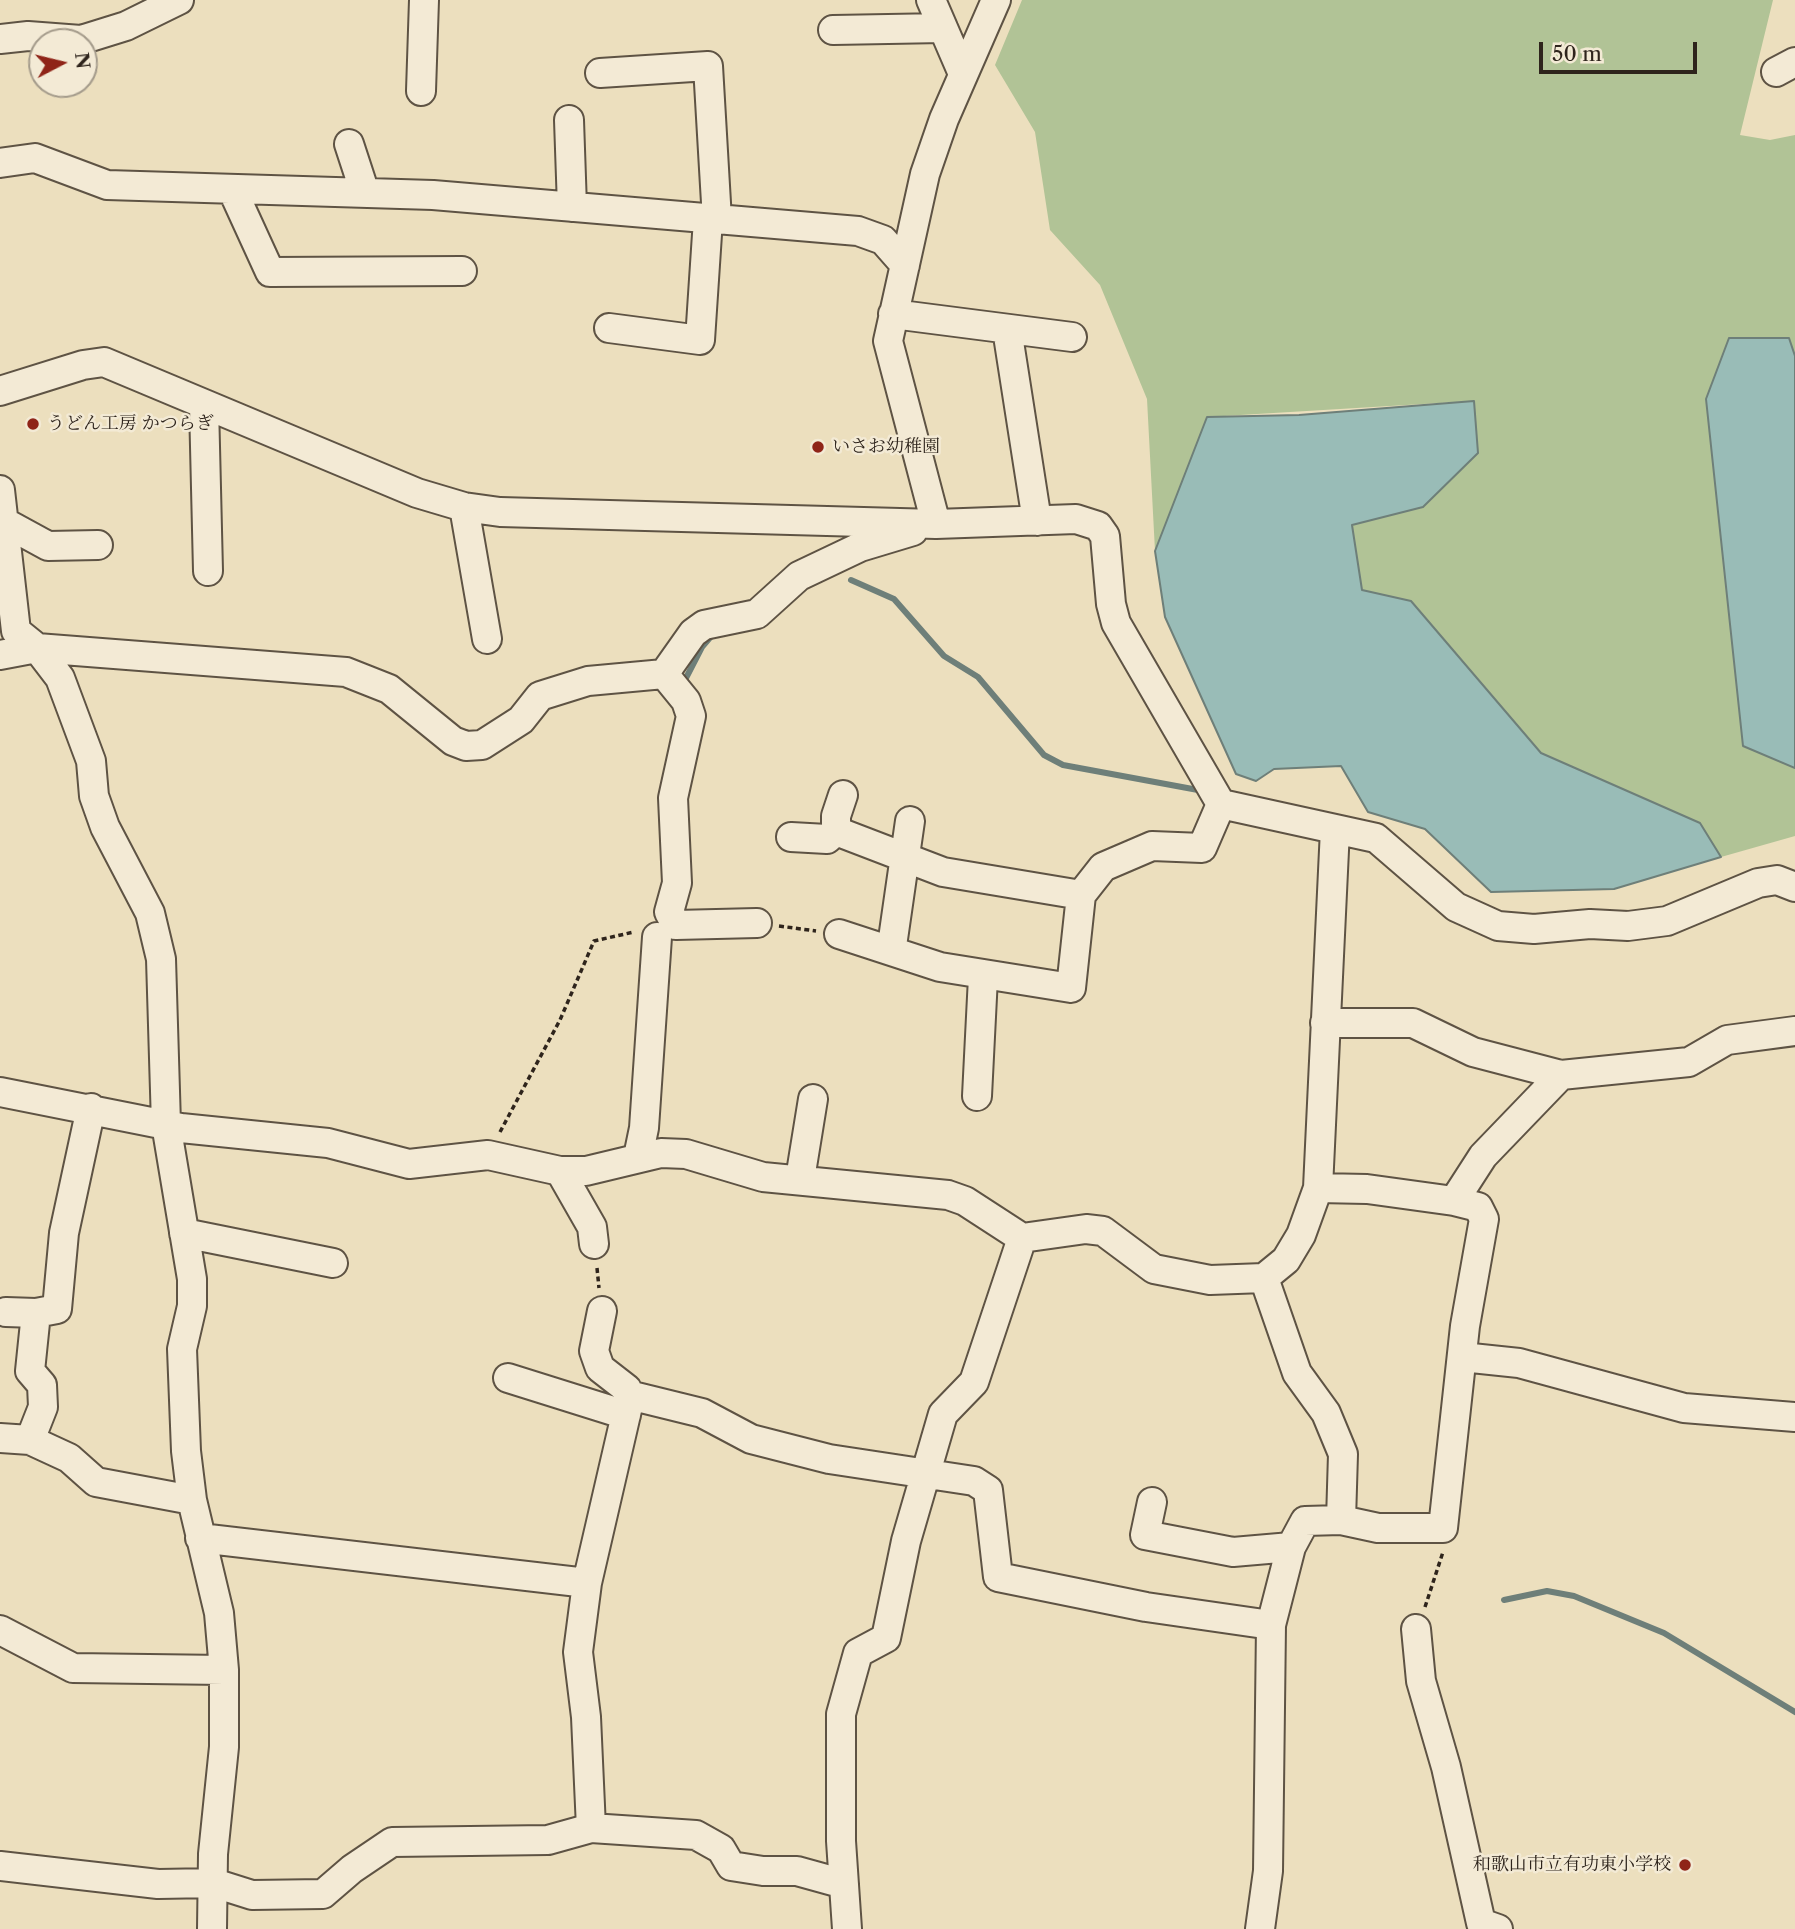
<!DOCTYPE html>
<meta charset="utf-8">
<style>
body{margin:0}
#map{position:relative;width:1795px;height:1929px;overflow:hidden;background:#ecdfbe;font-family:"Libre Caslon Text",serif}
canvas{display:block}
.north{position:absolute;left:28px;top:28px;width:70px;height:70px;box-sizing:border-box;background:#f3ead5;border:2px solid #a49b8b;border-radius:50%;rotate:83deg;font-size:19px;font-weight:700;line-height:28px;text-align:center;color:#2e241c}
.north::after{content:'';display:block;margin:auto;width:24px;height:32px;background:#8f2418;clip-path:polygon(50% 0,100% 100%,50% 72%,0 100%)}
.scale{position:absolute;left:1539px;top:42px;width:158px;height:32px;box-sizing:border-box;border:4px solid #2e241c;border-top:0;padding-left:9px;font-size:21px;line-height:24px;white-space:nowrap;color:#2e241c;-webkit-text-stroke:5px #f3ead5;paint-order:stroke}
</style>
<div id="map">
<canvas width="1795" height="1929"></canvas>
<div class="north">N</div>
<div class="scale">50 m</div>
</div>
<script>
const context = document.querySelector('canvas').getContext('2d');
context.lineJoin = 'round';
function fill(path, color) { context.fillStyle = color; context.fill(path, 'evenodd'); }
const shape = rows => new Path2D(rows.map(r => 'M' + r).join(''));
function strokePath(path, color, width, dash) { context.strokeStyle = color; context.lineWidth = width; context.lineCap = dash ? 'butt' : 'round'; context.setLineDash(dash || []); context.stroke(path); }
function drawText(font, color, halo, rows, align = 'center') {
  context.font = font + ' "Libre Caslon Text","Noto Serif JP",serif'; context.lineWidth = 5; context.setLineDash([]); context.textBaseline = 'middle'; context.strokeStyle = halo; context.fillStyle = color; for (const [text, x, y, turn = 0] of rows) {
    context.save(); context.translate(x, y); context.rotate((+turn || 0) * Math.PI / 180); context.textAlign = isNaN(turn) ? turn : align; if (halo) context.strokeText(text, 0, 0); context.fillText(text, 0, 0); context.restore();
  }
}
const green = shape([
 [1022,0,1773,0,1740,135,1770,140,1795,135,1795,356,1789,338,1743,746,1795,768,1795,836,1721,857,1700,823,1540,753,1411,601,1362,590,1352,525,1423,507,1477,453,1473,401,1207,417,1155,551,1147,399,1100,285,1050,230,1035,132,995,65]
]);
const water = shape([
 [1729,338,1789,338,1795,356,1795,768,1743,746,1706,399,1729,338],
 [1474,401,1478,453,1423,507,1352,525,1362,590,1411,601,1541,753,1700,823,1721,857,1614,889,1491,892,1425,829,1368,812,1341,766,1274,769,1256,781,1236,774,1165,617,1155,551,1207,417,1299,415,1474,401]
]);
const stream = shape([
 [851,580,894,599,944,656,978,677,1044,755,1063,765,1198,790],
 [686,678,702,647,714,633],
 [1504,1600,1547,1591,1574,1596,1664,1633,1795,1712]
]);
const path = shape([
 [779,926,816,931],
 [500,1132,560,1020,594,941,634,932],
 [597,1268,599,1288],
 [1425,1607,1443,1552]
]);
const minor = shape([
 [931,0,963,74],
 [833,30,943,28],
 [0,39,28,36,81,40,126,26,179,0],
 [1776,72,1795,62],
 [600,73,708,66,717,220],
 [421,91,424,0],
 [569,120,572,207],
 [349,144,365,193],
 [0,163,35,158,107,185,433,195,858,231,883,240,905,265],
 [232,189,270,272,462,271],
 [893,314,1072,337],
 [609,328,700,340,708,219],
 [1007,329,1037,521],
 [0,391,83,365,104,362,417,493,464,507,500,512,936,524,1076,519,1098,526,1105,536,1111,604,1116,623,1221,804,1376,838,1456,907,1498,926,1534,929,1590,924,1628,926,1667,921,1758,883,1777,880,1795,887],
 [204,405,208,571],
 [0,490,16,631,37,648,60,678,91,761,94,796,105,827,150,913,161,959,166,1124,192,1279,192,1306,182,1349,186,1451,192,1500,219,1613,224,1670,224,1747,213,1854,212,1929],
 [464,507,487,639],
 [4,522,48,546,98,545],
 [936,524,888,341,925,174,944,119,996,0],
 [0,655,37,648,346,672,389,689,453,741,466,746,482,745,521,720,540,696,588,681,664,674,693,633,704,625,757,614,799,576,860,547,913,531],
 [664,674,686,701,691,716,673,798,677,883,669,912,676,925,757,923],
 [836,831,943,872,1081,895],
 [791,837,827,839,836,831,836,816,843,795],
 [839,934,940,967,1071,988,1081,895,1103,867,1152,846,1202,848,1221,804],
 [893,939,910,821],
 [1325,1023,1413,1023,1473,1052,1561,1075,1689,1062,1727,1040,1795,1031],
 [0,1092,181,1128,328,1143,409,1164,488,1155,560,1171,586,1171,661,1153,686,1154,763,1177,948,1195,965,1201,1022,1238,1086,1229,1103,1231,1154,1269,1210,1280,1264,1278,1286,1260,1301,1235,1318,1188,1335,829],
 [977,1096,983,977],
 [638,1157,644,1128,657,937],
 [560,1171,592,1227,594,1244],
 [800,1179,813,1099],
 [1454,1201,1483,1156,1561,1075],
 [184,1233,333,1263],
 [1264,1278,1297,1373,1326,1413,1343,1454,1341,1520],
 [6,1312,36,1313],
 [1462,1357,1519,1363,1684,1408,1795,1417],
 [508,1378,626,1415],
 [630,1397,637,1397,702,1413,751,1439,829,1459,974,1481,988,1490,998,1577,1146,1607,1271,1625],
 [0,1438,30,1440,69,1458,96,1482,192,1500],
 [30,1440,43,1407,42,1385,30,1371,36,1313,57,1309,64,1233,91,1108],
 [1152,1502,1145,1535,1233,1552,1291,1547],
 [200,1538,587,1583],
 [1416,1629,1421,1681,1446,1767,1481,1923,1498,1929],
 [0,1630,73,1668,224,1670],
 [591,1828,586,1717,578,1652,587,1583,630,1397,627,1389,600,1368,594,1351,602,1311],
 [0,1866,158,1884,214,1883,252,1895,323,1894,352,1869,392,1842,548,1840,591,1828,696,1835,721,1849,731,1866,763,1871,797,1871,844,1884],
 [847,1929,841,1841,841,1714,858,1653,886,1638,906,1541,943,1414,974,1382,1022,1238],
 [1260,1929,1268,1871,1271,1625,1291,1547,1305,1521,1341,1520,1378,1528,1443,1528,1465,1326,1484,1219,1478,1207,1454,1201,1367,1189,1318,1188]
]);
const markers = [
 [33,424,7,"#8f2418"],
 [818,447,7,"#8f2418"],
 [1685,1865,7,"#8f2418"]
];
const poiNames = [
 ["うどん工房 かつらぎ",47,424],
 ["いさお幼稚園",832,447],
 ["和歌山市立有功東小学校",1671,1865,"right"]
];
fill(green, '#b1c396');
fill(water, '#99bcb7');
strokePath(water, '#6e7f79', 2);
strokePath(stream, '#6e7f79', 6);
strokePath(minor, '#5e5344', 32);
strokePath(path, '#2e241c', 3.5, [5, 3.5]);
strokePath(minor, '#f3ead5', 28);
for (const [x, y, r, color] of markers) { const dot = new Path2D(); dot.arc(x, y, r, 0, 2 * Math.PI); context.fillStyle = color; context.fill(dot); strokePath(dot, '#f3ead5', 2.5); }
drawText('18px', '#2e241c', '#f3ead5', poiNames, 'left');
</script>
